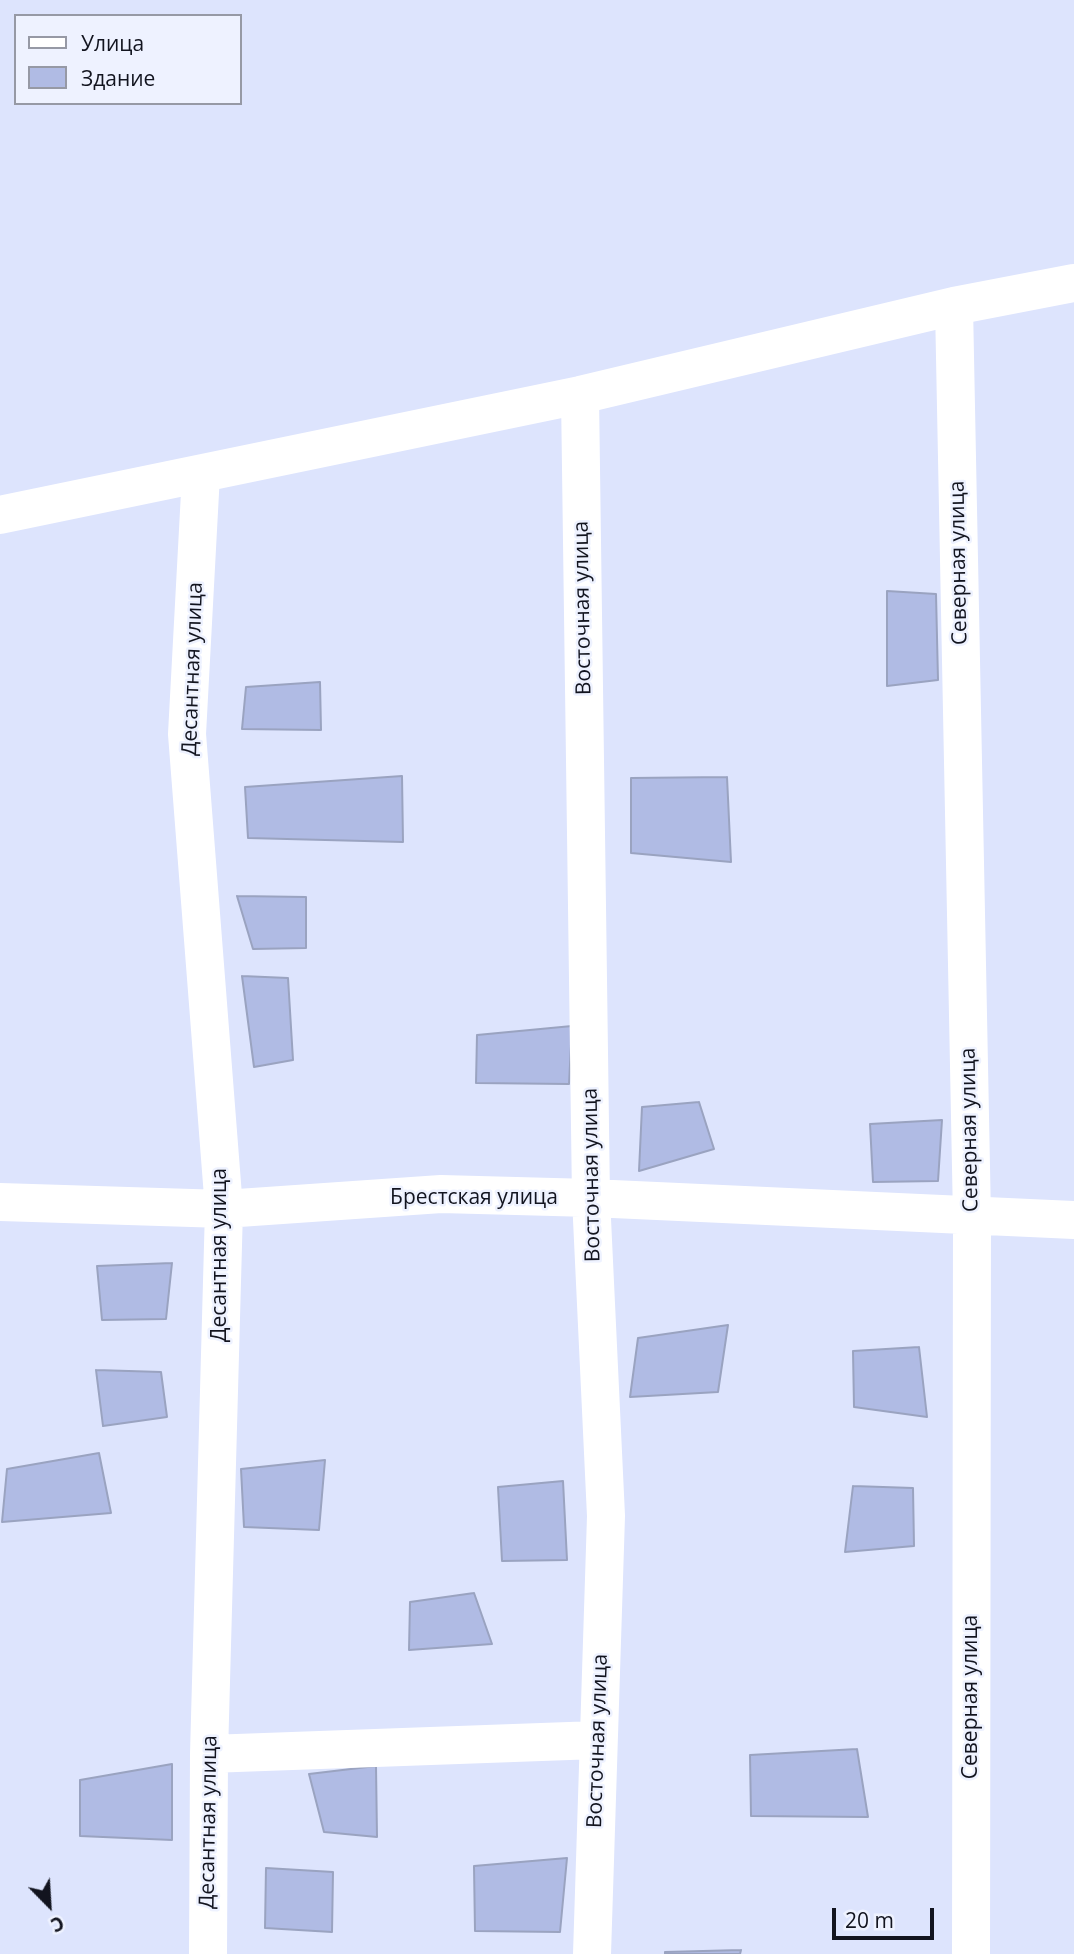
<!DOCTYPE html>
<meta charset="utf-8">
<style>
body{margin:0}
#map{position:relative;width:1074px;height:1954px;overflow:hidden;background:#dde4fd;font-family:"Open Sans",sans-serif}
canvas{display:block}
.legend{position:absolute;left:14px;top:14px;width:228px;height:91px;box-sizing:border-box;background:#eef2ff;border:2px solid #9699a5;margin:0;padding:9px 12px;list-style:none;font-size:21px;color:#12141f}
.legend li{display:flex;align-items:center;gap:14px;height:35px}
.legend b{width:35px;border:2px solid #9699a5}
.north{position:absolute;left:14px;top:1870px;width:70px;height:70px;-webkit-text-stroke:5px #eef2ff;paint-order:stroke;rotate:156deg;font-size:19px;font-weight:700;line-height:28px;text-align:center;color:#12141f}
.north::after{content:'';display:block;margin:auto;width:24px;height:32px;background:#12141f;clip-path:polygon(50% 0,100% 100%,50% 72%,0 100%)}
.scale{position:absolute;left:832px;top:1908px;width:102px;height:32px;box-sizing:border-box;border:4px solid #12141f;border-top:0;padding-left:9px;font-size:21px;line-height:24px;white-space:nowrap;color:#12141f;-webkit-text-stroke:5px #eef2ff;paint-order:stroke}
</style>
<div id="map">
<canvas width="1074" height="1954"></canvas>
<ul class="legend">
<li><b style="height:9px;background:#fff"></b>Улица</li>
<li><b style="height:19px;background:#b0bbe4"></b>Здание</li>
</ul>
<div class="north">С</div>
<div class="scale">20 m</div>
</div>
<script>
const context = document.querySelector('canvas').getContext('2d');
context.lineJoin = 'round';
function fill(path, color) { context.fillStyle = color; context.fill(path, 'evenodd'); }
const shape = rows => new Path2D(rows.map(r => 'M' + r).join(''));
function strokePath(path, color, width, dash) { context.strokeStyle = color; context.lineWidth = width; context.lineCap = dash ? 'butt' : 'round'; context.setLineDash(dash || []); context.stroke(path); }
function drawText(font, color, halo, rows, align = 'center') {
  context.font = font + ' "Open Sans",sans-serif'; context.lineWidth = 5; context.setLineDash([]); context.textBaseline = 'middle'; context.strokeStyle = halo; context.fillStyle = color; for (const [text, x, y, turn = 0] of rows) {
    context.save(); context.translate(x, y); context.rotate((+turn || 0) * Math.PI / 180); context.textAlign = isNaN(turn) ? turn : align; if (halo) context.strokeText(text, 0, 0); context.fillText(text, 0, 0); context.restore();
  }
}
const building = shape([
 [887,591,936,594,938,680,887,686,887,591],
 [320,682,321,730,242,729,246,687,320,682],
 [402,776,403,842,248,838,245,787,402,776],
 [727,777,731,862,631,853,631,778,727,777],
 [237,896,306,897,306,948,253,949,237,896],
 [242,976,288,978,293,1060,254,1067,242,976],
 [572,1026,569,1084,476,1083,477,1035,572,1026],
 [699,1102,714,1149,639,1171,642,1107,699,1102],
 [942,1120,938,1181,873,1182,870,1124,942,1120],
 [172,1263,166,1319,102,1320,97,1266,172,1263],
 [728,1325,718,1392,630,1397,638,1338,728,1325],
 [919,1347,927,1417,854,1407,853,1351,919,1347],
 [96,1370,161,1372,167,1417,103,1426,96,1370],
 [99,1453,111,1513,2,1522,7,1469,99,1453],
 [325,1460,319,1530,244,1527,241,1469,325,1460],
 [563,1481,567,1560,502,1561,498,1487,563,1481],
 [853,1486,913,1488,914,1546,845,1552,853,1486],
 [474,1593,492,1644,409,1650,410,1602,474,1593],
 [857,1749,868,1817,751,1816,750,1755,857,1749],
 [172,1764,172,1840,80,1836,80,1780,172,1764],
 [376,1766,377,1837,324,1832,309,1774,376,1766],
 [567,1858,560,1932,475,1931,474,1866,567,1858],
 [266,1868,333,1872,332,1932,265,1928,266,1868],
 [741,1950,740,1954,665,1954,665,1952,741,1950]
]);
const minor = shape([
 [954,306,972,1217,971,1954],
 [580,395,591,1198,606,1516,592,1954],
 [201,474,187,734,224,1209,209,1754,208,1954],
 [0,515,580,395,954,306,1074,283],
 [0,1202,224,1209,441,1194,591,1198,1074,1220],
 [209,1754,597,1740]
]);
const streetNames = [
 ["Северная улица",959,563,-91],
 ["Восточная улица",583,608,-91],
 ["Десантная улица",193,669,-88],
 ["Северная улица",970,1130,-91],
 ["Восточная улица",592,1175,-91],
 ["Брестская улица",474,1198],
 ["Десантная улица",220,1255,-90],
 ["Северная улица",971,1697,-90],
 ["Восточная улица",598,1741,-88],
 ["Десантная улица",209,1822,-89]
];
fill(building, '#b0bbe4');
strokePath(building, '#9aa3c0', 2);
strokePath(minor, '#fff', 38);
drawText('21px', '#12141f', '#eef2ff', streetNames);
</script>
